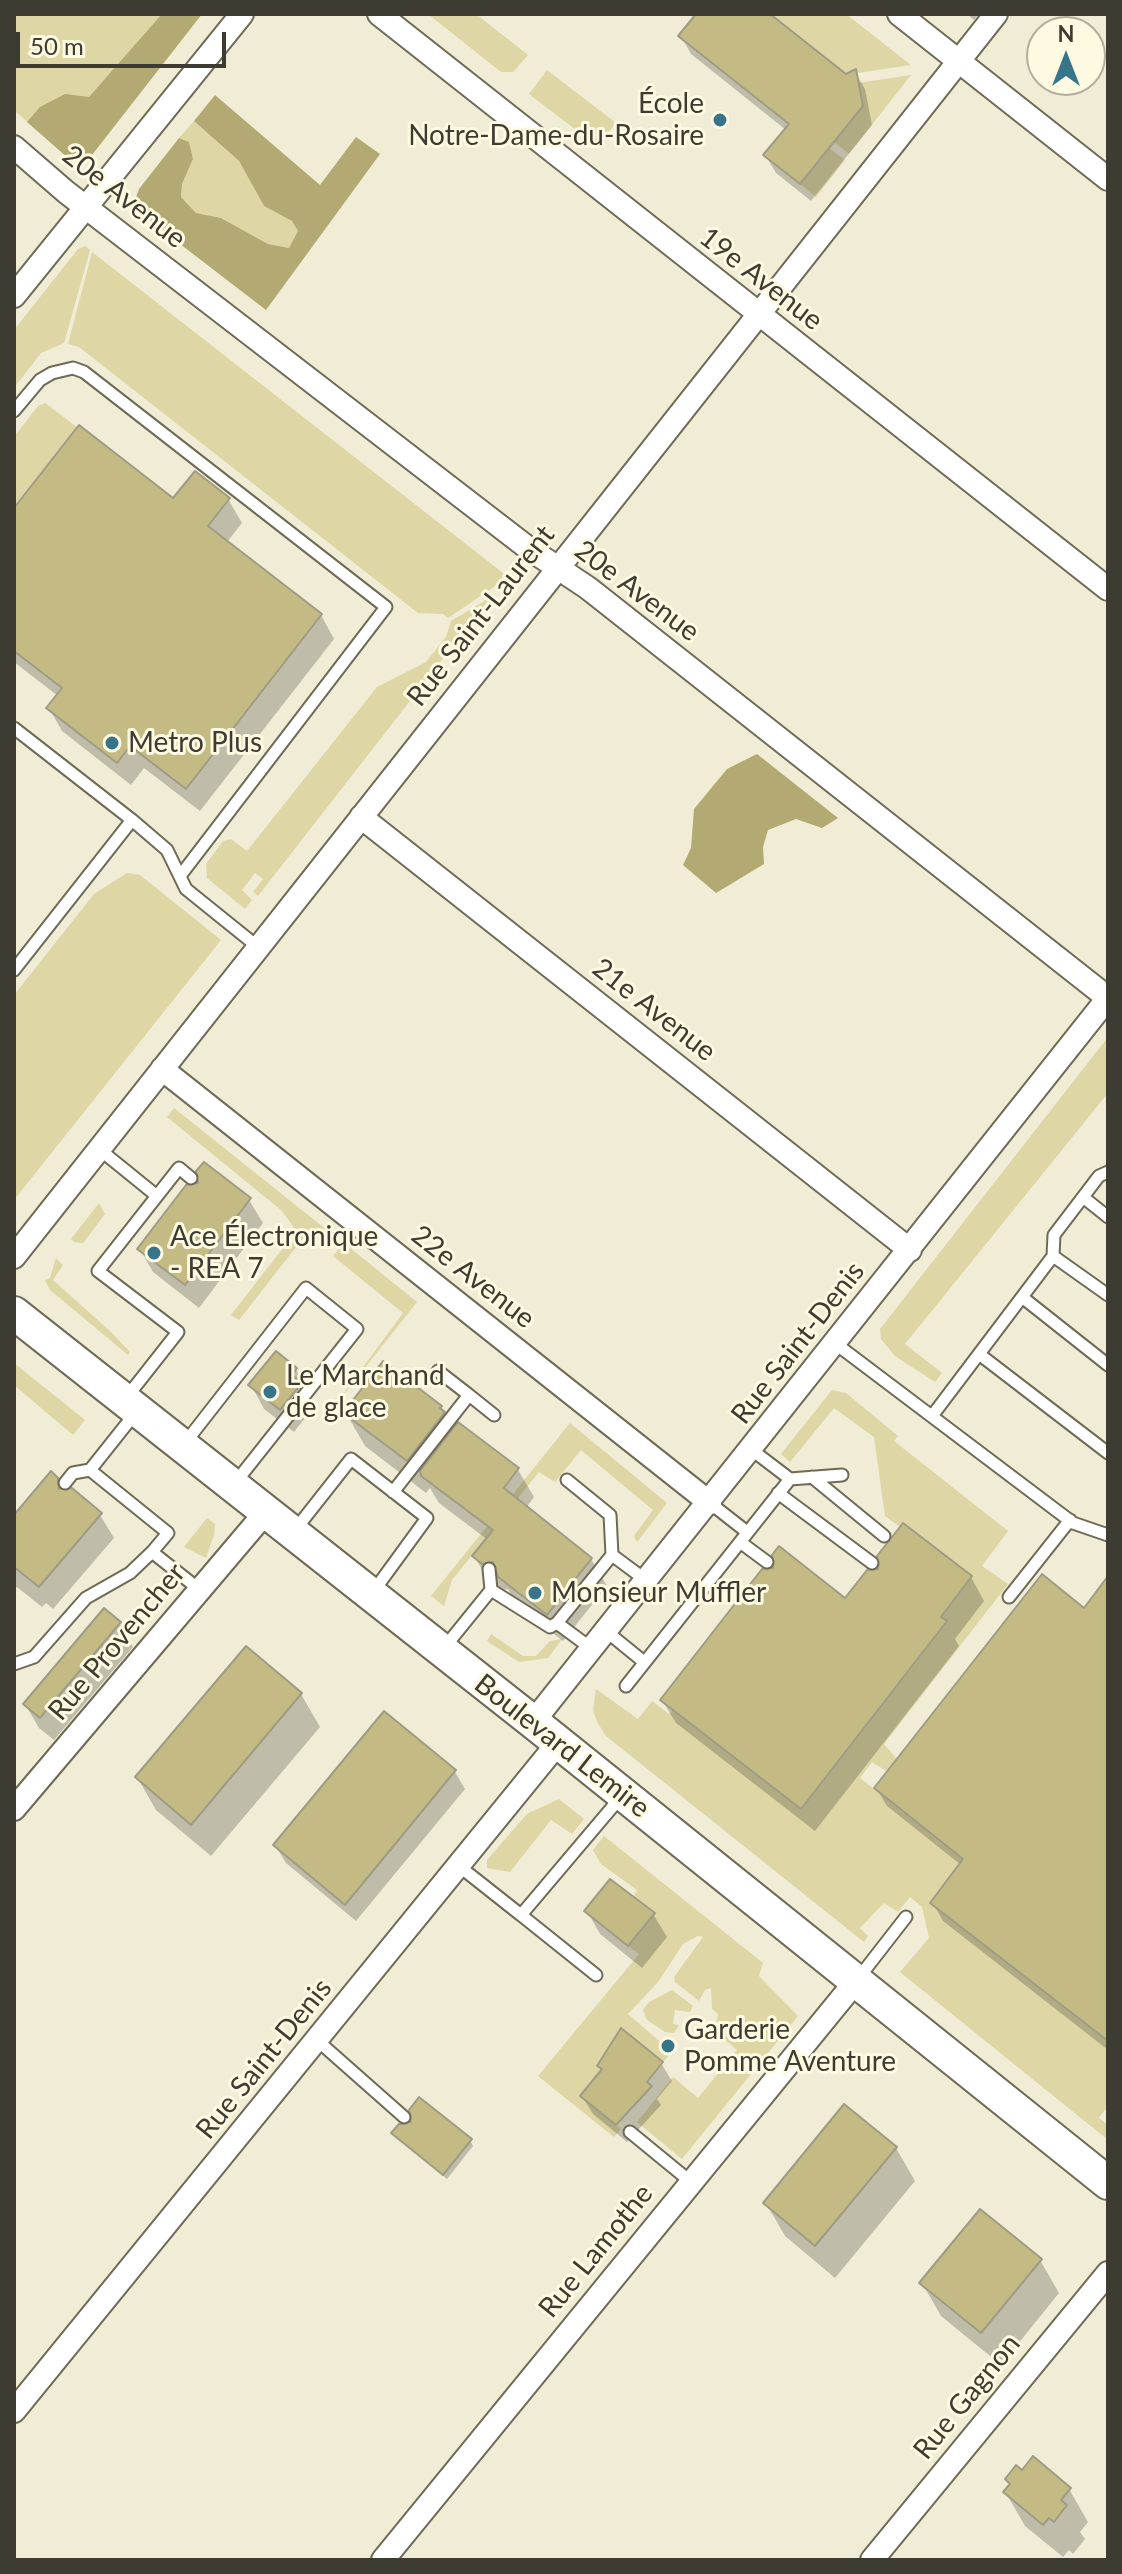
<!DOCTYPE html>
<meta charset="utf-8">
<style>
body{margin:0}
#map{position:relative;width:1122px;height:2574px;overflow:hidden;background:#f0ecd5;font-family:Lato,sans-serif}
canvas{display:block}
.frame{position:absolute;inset:0;border:16px solid #3d3b32;pointer-events:none}
.north{position:absolute;left:1026px;top:16px;width:80px;height:80px;box-sizing:border-box;background:#fefae2;border:2px solid #b1ae9c;border-radius:50%;rotate:0deg;font-size:22px;font-weight:700;line-height:32px;text-align:center;color:#3d3b32}
.north::after{content:'';display:block;margin:auto;width:28px;height:36px;background:#37758b;clip-path:polygon(50% 0,100% 100%,50% 72%,0 100%)}
.scale{position:absolute;left:16px;top:32px;width:210px;height:36px;box-sizing:border-box;border:4px solid #3d3b32;border-top:0;padding-left:10px;font-size:24px;line-height:28px;white-space:nowrap;color:#3d3b32;-webkit-text-stroke:6px #fefae2;paint-order:stroke}
</style>
<div id="map">
<canvas width="1122" height="2574"></canvas>
<div class="frame"></div>
<div class="north">N</div>
<div class="scale">50 m</div>
</div>
<script>
const context = document.querySelector('canvas').getContext('2d');
context.lineJoin = 'round';
function fill(path, color) { context.fillStyle = color; context.fill(path, 'evenodd'); }
const shape = rows => new Path2D(rows.map(r => 'M' + r).join(''));
function strokePath(path, color, width, dash) { context.strokeStyle = color; context.lineWidth = width; context.lineCap = dash ? 'butt' : 'round'; context.setLineDash(dash || []); context.stroke(path); }
function drawText(font, color, halo, rows, align = 'center') {
  context.font = font + ' Lato,sans-serif'; context.lineWidth = 6; context.setLineDash([]); context.textBaseline = 'middle'; context.strokeStyle = halo; context.fillStyle = color; for (const [text, x, y, turn = 0] of rows) {
    context.save(); context.translate(x, y); context.rotate((+turn || 0) * Math.PI / 180); context.textAlign = isNaN(turn) ? turn : align; if (halo) context.strokeText(text, 0, 0); context.fillText(text, 0, 0); context.restore();
  }
}
const green = shape([
 [14,14,202,14,88,160,83,161,68,158,14,110],
 [428,14,476,14,528,55,513,72,501,72],
 [770,14,846,14,911,65,857,73,855,69,838,77,833,64],
 [547,70,616,123,597,146,529,94],
 [911,75,849,154,834,142,855,115,858,83],
 [194,121,239,161,264,206,292,221,298,231,289,248,268,244,221,218,196,213,181,197,182,184,193,159,189,142,179,138],
 [829,148,845,160,816,197,800,184],
 [85,246,90,250,64,343,41,353,14,388,14,330,78,249],
 [92,252,503,573,504,580,448,618,443,614,418,613,79,347,68,344],
 [45,403,77,427,14,508,14,437,38,406],
 [491,597,258,896,253,892,263,879,255,873,242,890,252,900,245,909,207,878,206,864,223,841,231,839,247,851,377,687,426,662,446,637,451,621],
 [127,873,140,875,221,940,14,1200,14,995,94,894],
 [1108,1037,1108,1093,905,1344,942,1373,935,1382,895,1356,881,1339,880,1329],
 [174,1108,338,1239,330,1250,307,1233,239,1320,231,1315,290,1239,293,1226,281,1210,167,1117],
 [99,1203,105,1214,83,1243,74,1242,71,1239],
 [344,1243,417,1302,326,1417,403,1313,333,1256],
 [56,1258,63,1265,53,1280,110,1331,130,1352,128,1355,50,1290,45,1280,50,1278],
 [14,1363,85,1420,73,1435,14,1385],
 [832,1390,846,1393,898,1436,894,1441,1008,1531,982,1566,1008,1584,884,1744,897,1759,886,1771,872,1762,860,1778,963,1859,931,1903,1108,2041,1108,2106,1099,2118,1108,2125,1108,2140,900,1972,929,1938,922,1907,910,1897,898,1912,884,1903,860,1928,868,1936,864,1942,606,1736,597,1722,593,1710,596,1689,638,1719,652,1701,669,1714,673,1710,801,1809,947,1622,941,1617,972,1576,904,1523,900,1527,885,1516,874,1437,834,1408,790,1462,781,1454],
 [570,1423,667,1503,637,1542,634,1536,653,1510,581,1450,555,1482,539,1472,452,1580,444,1606,431,1596],
 [207,1518,215,1524,214,1535,206,1558,184,1547],
 [491,1634,523,1656,536,1656,550,1641,562,1639,548,1658,519,1662,487,1641],
 [559,1799,584,1819,572,1834,551,1820,510,1872,487,1868,487,1860,527,1814],
 [604,1836,763,1963,759,1976,798,2016,682,2159,637,2122,673,2077,698,2098,737,2050,715,2031,718,2014,712,2009,711,1988,705,1990,699,2001,675,1982,674,1977,703,1937,698,1936,683,1944,658,1982,628,2014,672,2052,663,2062,621,2028,597,2065,602,2069,580,2096,621,2129,614,2137,538,2076,639,1954,628,1946,655,1913,634,1896,637,1890,601,1864,593,1850],
 [672,1990,693,2006,690,2012,675,2010,673,2024,679,2025,674,2033,665,2032,647,2020,643,2010,649,2002]
]);
const forest = shape([
 [162,14,202,14,88,160,68,158,27,122,40,107,65,94,89,97],
 [215,95,320,185,356,137,380,154,266,310,141,214,134,203,139,189,179,138,189,142,193,159,182,184,181,197,196,213,221,218,268,244,289,248,298,231,292,221,264,206,239,161,194,121],
 [757,754,838,818,822,828,796,819,768,830,763,847,764,864,716,893,683,865,691,848,694,809,727,769]
]);
const shadow = shape([
 [699,14,767,14,845,76,855,72,865,89,872,125,811,201,776,173,766,156,786,130,691,54,681,36],
 [967,14,979,14,974,20],
 [228,499,242,523,227,542,321,615,334,639,200,811,144,768,131,785,62,731,49,708,58,696,14,662,14,511],
 [249,1200,263,1223,199,1308,153,1272,140,1249],
 [296,1369,314,1407,294,1432,264,1409,251,1385],
 [440,1407,454,1431,459,1425,518,1470,534,1497,526,1508,591,1559,607,1586,563,1641,516,1604,508,1589,499,1591,490,1583,474,1556,488,1540,439,1503,430,1488,426,1493,365,1446,346,1413],
 [57,1479,64,1491,100,1515,114,1538,53,1609,46,1603,42,1607,17,1587,14,1590,14,1518],
 [971,1577,984,1601,955,1639,959,1646,815,1831,676,1723,662,1700,845,1600],
 [1108,1597,1108,2050,943,1921,933,1903,961,1865,887,1806,876,1788,1085,1610],
 [120,1624,133,1647,54,1740,39,1728,25,1704],
 [301,1694,320,1727,211,1856,156,1810,137,1777],
 [384,1714,455,1772,465,1789,356,1921,286,1863,275,1845],
 [587,1911,653,1914,667,1937,642,1968,600,1934],
 [661,2063,672,2081,657,2099,661,2105,627,2142,593,2114,582,2096,603,2071,599,2066],
 [393,2134,470,2140,473,2146,447,2179],
 [896,2148,915,2181,835,2278,785,2236,766,2203],
 [1040,2260,1059,2293,1001,2365,941,2316,922,2283],
 [1007,2479,1069,2489,1088,2522,1080,2532,1085,2539,1073,2554,1069,2550,1063,2557,1025,2526,1006,2493,1011,2486]
]);
const building = shape([
 [696,14,770,14,846,74,856,69,863,106,800,184,763,155,789,124,678,36,696,14],
 [79,425,173,498,195,471,230,498,208,526,322,614,186,789,130,746,117,763,46,708,62,688,14,651,14,508,79,425],
 [204,1162,251,1198,185,1285,137,1249,186,1185,198,1183,196,1171,204,1162],
 [276,1351,297,1368,292,1375,302,1383,280,1410,248,1385,276,1351],
 [383,1361,442,1406,440,1408,445,1412,407,1461,343,1413,383,1361],
 [458,1422,519,1468,504,1488,592,1558,547,1615,498,1577,493,1562,482,1564,472,1556,493,1530,421,1476,420,1471,458,1422],
 [51,1471,58,1478,59,1489,72,1488,102,1513,39,1587,14,1567,14,1515,51,1471],
 [903,1523,972,1576,941,1617,947,1621,801,1809,660,1700,762,1569,773,1568,772,1555,779,1546,845,1598,867,1570,878,1569,877,1556,903,1523],
 [1042,1574,1084,1608,1108,1576,1108,2041,930,1903,963,1859,874,1788,1042,1574],
 [104,1608,121,1622,40,1718,23,1704,104,1608],
 [246,1646,302,1693,191,1825,135,1777,246,1646],
 [384,1711,456,1770,345,1905,273,1845,384,1711],
 [610,1879,655,1913,628,1946,584,1911,610,1879],
 [621,2028,663,2062,647,2082,652,2086,616,2125,580,2096,602,2069,597,2066,621,2028],
 [419,2097,472,2139,443,2175,391,2133,399,2124,411,2122,409,2110,419,2097],
 [844,2104,897,2147,815,2246,763,2203,844,2104],
 [980,2209,1042,2259,981,2333,919,2283,980,2209],
 [1033,2456,1071,2488,1061,2500,1067,2505,1054,2522,1049,2518,1043,2525,1003,2492,1010,2484,1005,2479,1016,2465,1022,2470,1033,2456]
]);
const service = shape([
 [14,411,40,380,52,373,73,368,84,372,386,607,180,876],
 [14,728,132,820,14,970],
 [132,820,167,850,186,889,258,947],
 [99,1149,157,1196,98,1271,178,1332,126,1398],
 [157,1196,179,1168,191,1178],
 [1083,1197,1099,1176,1108,1172],
 [1053,1256,1108,1295],
 [1022,1297,1108,1365],
 [836,1344,1073,1523,1108,1535],
 [979,1354,1108,1453],
 [438,1371,469,1395],
 [137,1411,90,1470,168,1533,152,1552],
 [932,1416,1053,1256,1054,1235,1083,1197,1108,1217],
 [185,1443,306,1288,357,1329,235,1483],
 [752,1450,790,1479],
 [812,1477,884,1536],
 [567,1480,610,1515,612,1555],
 [65,1483,73,1473,90,1470],
 [393,1492,469,1395,494,1415],
 [778,1493,872,1563],
 [710,1503,747,1532],
 [295,1530,351,1459,427,1518,373,1592],
 [740,1542,767,1562],
 [489,1569,491,1590],
 [1009,1597,1070,1520],
 [557,1623,592,1649],
 [606,1631,644,1662],
 [444,1648,491,1590,550,1627,557,1623,612,1555,647,1581],
 [14,1664,34,1657,86,1598,130,1573,152,1552,200,1590],
 [626,1686,790,1479,842,1475],
 [459,1866,521,1915,620,1798],
 [521,1915,596,1975],
 [857,1980,906,1917],
 [318,2041,404,2117],
 [630,2132,691,2182]
]);
const minor = shape([
 [379,14,1108,589],
 [899,14,1108,179],
 [14,147,66,192,528,548,588,588,1108,998],
 [14,296,242,14],
 [361,817,910,1250],
 [162,1069,710,1503],
 [14,1257,996,14],
 [533,1722,1108,998],
 [14,1809,265,1513],
 [14,2411,558,1743],
 [383,2560,856,1981],
 [872,2560,1108,2273]
]);
const secondary = shape([
 [14,1313,533,1722,1108,2183]
]);
const markers = [
 [720,120,8,"#37758b"],
 [112,743,8,"#37758b"],
 [154,1253,8,"#37758b"],
 [270,1392,8,"#37758b"],
 [535,1593,8,"#37758b"],
 [668,2046,8,"#37758b"]
];
const poiNames = [
 ["École",704,104,"right"],
 ["Notre-Dame-du-Rosaire",704,136,"right"],
 ["Metro Plus",128,743],
 ["Ace Électronique",170,1237],
 ["- REA 7",170,1269],
 ["Le Marchand",286,1376],
 ["de glace",286,1408],
 ["Monsieur Muffler",551,1593],
 ["Garderie",684,2030],
 ["Pomme Aventure",684,2062]
];
const streetNames = [
 ["20e Avenue",124,197,38],
 ["19e Avenue",761,279,38],
 ["20e Avenue",637,591,37],
 ["Rue Saint-Laurent",481,616,-52],
 ["21e Avenue",654,1010,38],
 ["22e Avenue",473,1277,38],
 ["Rue Saint-Denis",798,1343,-52],
 ["Rue Provencher",117,1642,-50],
 ["Boulevard Lemire",562,1746,38],
 ["Rue Saint-Denis",264,2059,-51],
 ["Rue Lamothe",596,2251,-51],
 ["Rue Gagnon",967,2397,-51]
];
fill(green, '#ded6a5');
fill(forest, '#b3a972');
fill(shadow, '#0003');
fill(building, '#c4ba83');
strokePath(building, '#9f9c86', 2);
strokePath(service, '#6e6a56', 15);
strokePath(minor, '#6e6a56', 26);
strokePath(secondary, '#6e6a56', 36);
strokePath(service, '#fff', 11);
strokePath(minor, '#fff', 22);
strokePath(secondary, '#fff', 32);
for (const [x, y, r, color] of markers) { const dot = new Path2D(); dot.arc(x, y, r, 0, 2 * Math.PI); context.fillStyle = color; context.fill(dot); strokePath(dot, '#fefae2', 3); }
drawText('28px', '#3d3b32', '#fefae2', poiNames, 'left');
drawText('28px', '#3d3b32', '#fefae2', streetNames);
</script>
